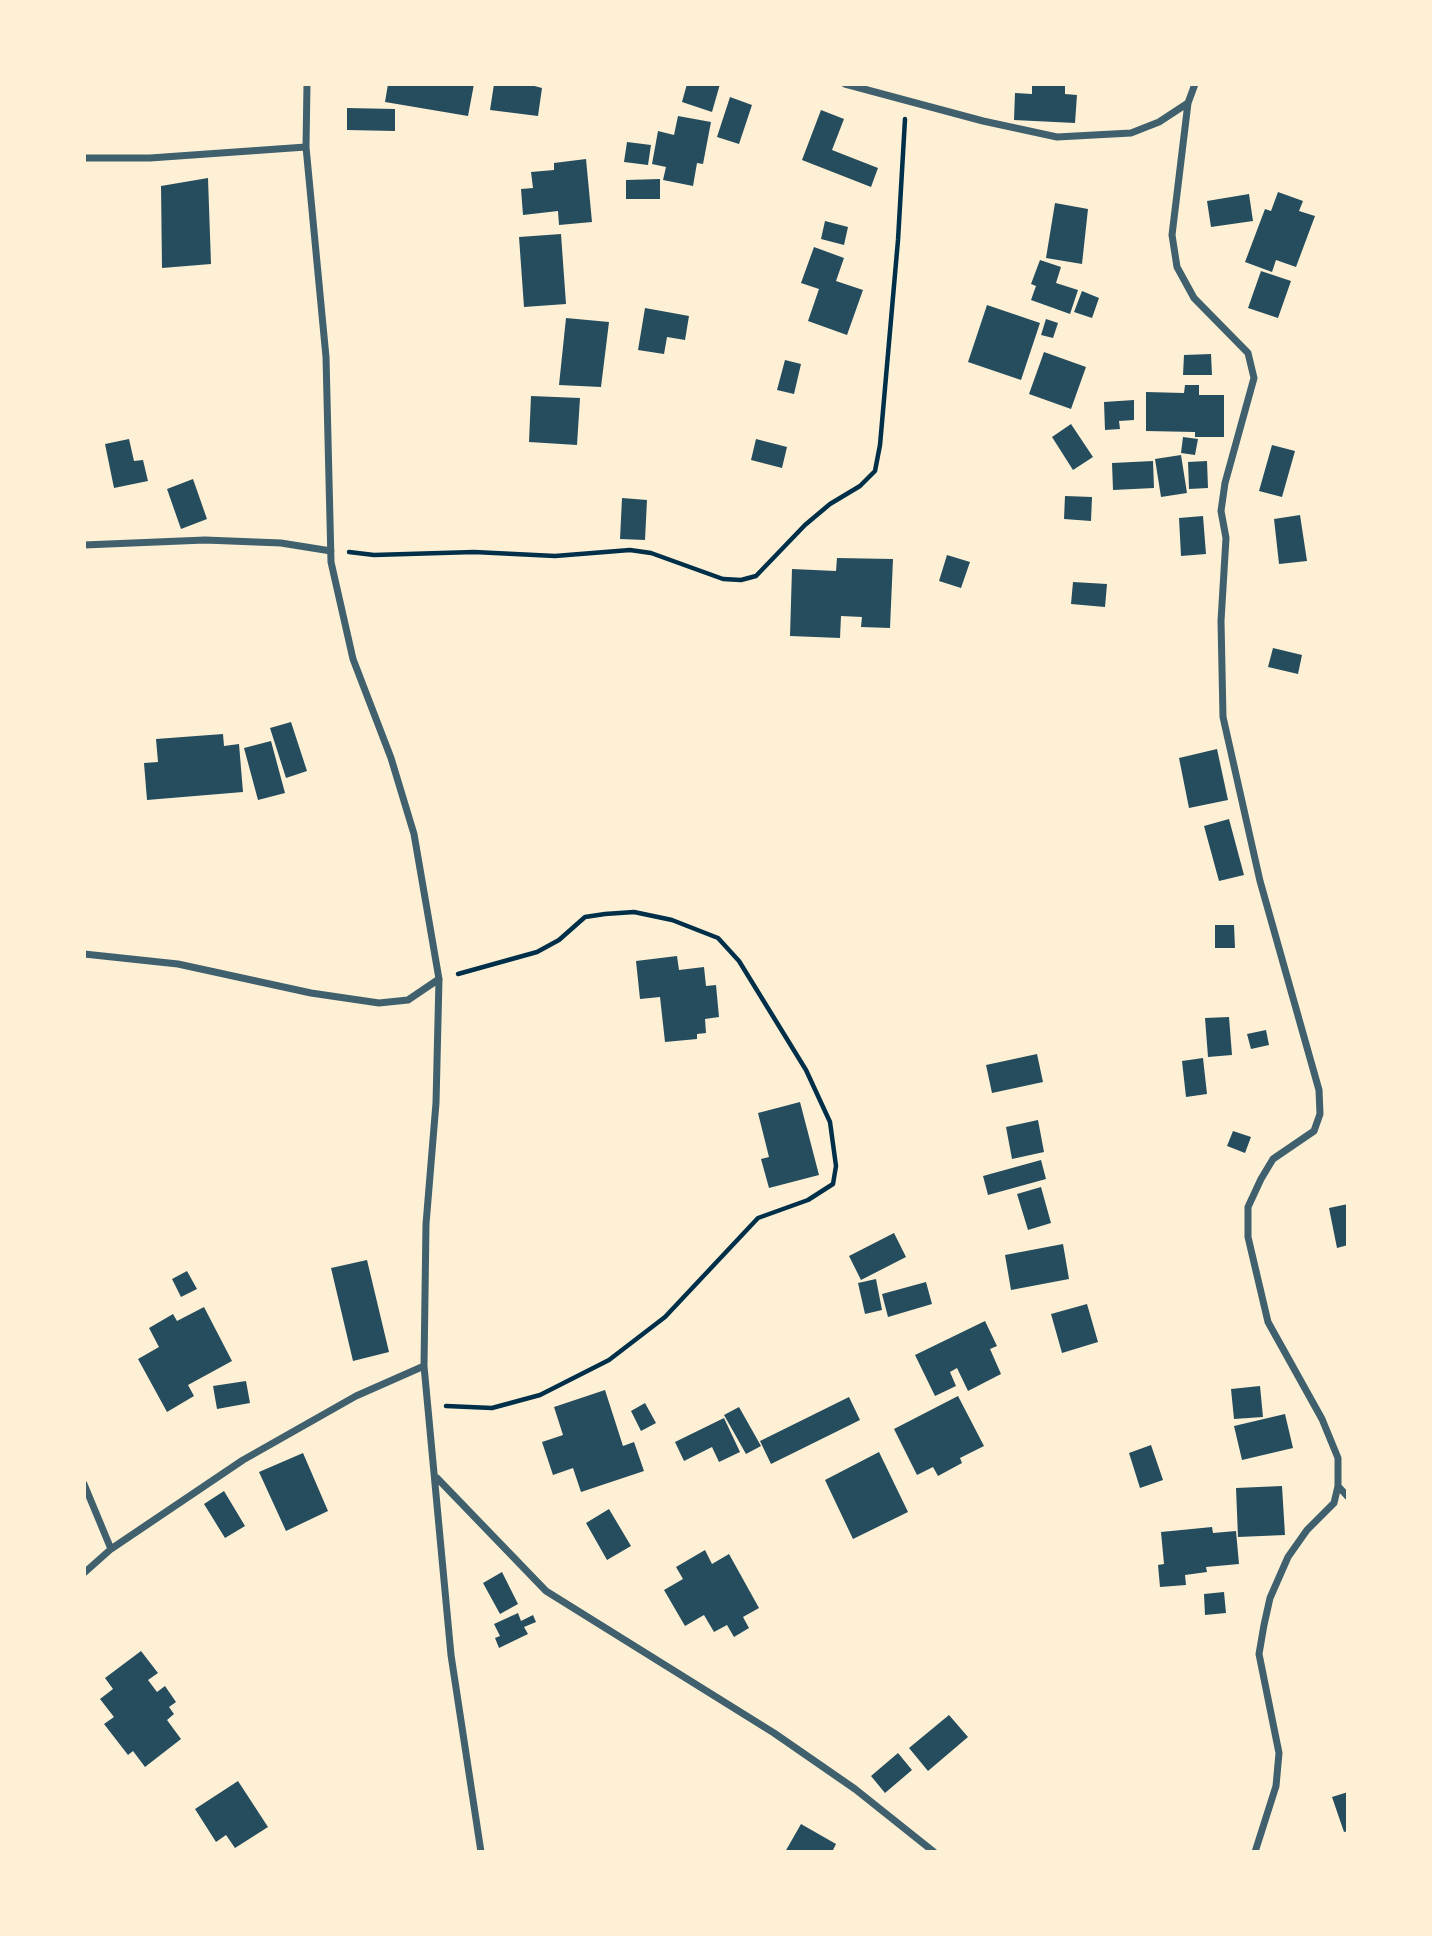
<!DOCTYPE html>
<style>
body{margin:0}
#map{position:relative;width:1432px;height:1936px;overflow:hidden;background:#fdf0d5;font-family:"Exo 2",sans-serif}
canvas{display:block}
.frame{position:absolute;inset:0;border:86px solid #fdf0d5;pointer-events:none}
</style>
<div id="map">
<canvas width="1432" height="1936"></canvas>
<div class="frame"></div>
</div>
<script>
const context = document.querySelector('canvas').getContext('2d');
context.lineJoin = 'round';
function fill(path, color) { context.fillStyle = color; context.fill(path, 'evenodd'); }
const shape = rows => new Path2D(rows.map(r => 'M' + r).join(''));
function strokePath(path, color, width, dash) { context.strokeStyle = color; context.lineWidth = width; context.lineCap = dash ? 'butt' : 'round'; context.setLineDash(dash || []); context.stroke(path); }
const building = shape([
 [388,84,474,84,468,116,385,102],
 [494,84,527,84,542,88,538,116,490,110],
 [687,84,720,84,712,112,682,102],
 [1032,84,1065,86,1065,94,1077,95,1075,123,1014,120,1015,93,1032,94],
 [730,97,752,105,739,144,717,137],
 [347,108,395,109,395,131,347,130],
 [821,110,844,119,832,150,878,168,871,187,802,160],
 [678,116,711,122,703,164,697,163,693,186,663,180,666,167,652,164,658,131,674,135],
 [627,142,651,145,648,165,624,162],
 [586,159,592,222,559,225,558,211,523,215,521,189,533,188,531,172,554,170,554,163],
 [208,178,211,264,162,268,161,186],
 [660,179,660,199,626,199,626,180],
 [1278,192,1303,201,1299,211,1315,216,1296,267,1276,260,1272,272,1245,262,1265,209,1271,211],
 [1249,194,1253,221,1211,227,1207,201],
 [1055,203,1088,209,1082,264,1046,258],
 [825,221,848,227,844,245,821,239],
 [561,234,566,304,524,307,519,237],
 [814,247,844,258,836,281,863,290,847,335,808,321,819,289,801,283],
 [1040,260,1061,267,1056,283,1078,290,1070,314,1031,300,1036,286,1031,284],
 [1261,271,1291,281,1278,318,1248,308],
 [1082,291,1099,298,1092,318,1074,312],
 [987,305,1040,323,1021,380,968,362],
 [645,308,689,316,685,340,667,337,664,354,638,350],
 [566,318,609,322,601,387,559,385],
 [1046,319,1058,323,1053,338,1041,335],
 [1044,352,1086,367,1071,409,1029,394],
 [1211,354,1212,375,1183,375,1184,355],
 [785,360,801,364,794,394,777,390],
 [1185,385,1199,385,1199,395,1224,395,1224,437,1195,437,1195,432,1146,431,1146,392,1184,393],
 [531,396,580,398,577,445,529,442],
 [1134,400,1134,420,1119,421,1120,429,1105,430,1104,402],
 [1071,424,1093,457,1073,470,1052,437],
 [1183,437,1198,439,1195,455,1181,453],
 [129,439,134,461,143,460,148,481,114,488,105,444],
 [756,439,787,447,782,468,751,460],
 [1272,445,1295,451,1282,497,1259,491],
 [1181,455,1187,493,1161,497,1155,459],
 [1153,461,1154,488,1113,490,1112,463],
 [1207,461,1208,488,1189,489,1188,462],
 [193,479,207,519,181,529,167,489],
 [1065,496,1092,497,1091,521,1064,519],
 [622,498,647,500,645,540,620,539],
 [1300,515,1307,561,1279,564,1274,519],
 [1203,516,1206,554,1181,556,1179,518],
 [947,555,970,562,961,588,939,581],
 [837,558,893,559,890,628,861,627,862,617,841,616,840,638,790,636,792,569,836,571],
 [1073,582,1107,584,1105,607,1071,604],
 [1273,648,1302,655,1298,674,1268,667],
 [291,722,307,771,286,778,270,728],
 [223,734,224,746,239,744,243,792,147,800,144,763,158,762,156,739],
 [271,741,285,793,258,800,244,748],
 [1217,749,1228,800,1189,808,1179,758],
 [1229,819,1244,875,1219,881,1204,826],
 [1215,925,1234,925,1235,948,1215,948],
 [677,956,679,970,704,967,706,986,716,985,719,1017,705,1019,706,1033,697,1034,697,1039,665,1042,660,997,640,999,636,961],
 [1229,1017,1232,1055,1208,1057,1205,1018],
 [1266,1030,1269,1045,1251,1049,1247,1034],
 [1037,1054,1043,1082,992,1093,986,1065],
 [1203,1058,1207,1094,1186,1097,1182,1061],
 [800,1102,819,1175,769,1188,761,1159,769,1157,758,1113],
 [1038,1120,1044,1152,1012,1159,1006,1127],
 [1233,1131,1251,1137,1245,1153,1227,1146],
 [1041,1160,1046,1179,988,1195,983,1176],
 [1041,1187,1051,1223,1028,1230,1017,1194],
 [1348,1204,1348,1245,1337,1248,1329,1208],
 [894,1233,906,1257,861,1280,849,1256],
 [1063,1244,1069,1279,1011,1290,1005,1255],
 [367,1260,389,1352,353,1361,331,1268],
 [187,1271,197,1289,181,1297,172,1279],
 [876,1279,882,1310,865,1314,858,1283],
 [926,1282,932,1304,888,1317,882,1294],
 [1087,1304,1098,1342,1062,1353,1051,1314],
 [204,1307,232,1361,188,1385,194,1396,167,1412,138,1359,159,1347,149,1328,173,1314,177,1321],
 [985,1321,997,1346,990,1349,1001,1374,968,1391,957,1368,950,1372,956,1386,935,1396,915,1355],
 [246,1381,250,1403,217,1409,213,1386],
 [1260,1386,1263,1417,1234,1419,1231,1389],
 [605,1390,623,1446,634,1442,644,1471,581,1492,573,1468,553,1475,542,1442,563,1435,554,1407],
 [958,1396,984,1446,960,1458,962,1463,938,1476,933,1467,917,1475,894,1429],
 [849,1397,860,1420,771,1464,760,1441],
 [645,1403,656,1423,641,1431,631,1411],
 [739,1407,761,1446,746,1454,724,1415],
 [1285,1414,1293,1448,1242,1460,1234,1426],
 [724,1418,740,1452,719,1462,712,1447,684,1461,675,1442],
 [1151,1445,1163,1480,1140,1488,1129,1453],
 [879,1452,908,1512,853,1539,825,1480],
 [303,1453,328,1511,286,1531,259,1472],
 [1282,1486,1285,1535,1238,1537,1236,1488],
 [224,1491,245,1526,225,1538,204,1504],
 [609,1509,631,1546,607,1560,586,1523],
 [1212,1527,1213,1533,1236,1531,1239,1564,1206,1567,1207,1572,1185,1575,1186,1585,1160,1587,1158,1565,1164,1564,1161,1532],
 [705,1550,712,1564,729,1554,759,1608,743,1617,749,1628,734,1637,727,1625,714,1632,704,1615,685,1626,664,1590,683,1579,676,1567],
 [502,1572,518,1604,500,1614,483,1583],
 [1224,1592,1226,1613,1205,1615,1204,1594],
 [518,1613,521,1621,533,1615,536,1622,524,1627,528,1634,499,1648,495,1638,500,1636,494,1624],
 [141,1651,158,1673,148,1680,157,1692,165,1686,176,1702,169,1707,174,1714,167,1720,181,1739,145,1767,133,1751,128,1755,104,1724,114,1717,100,1699,113,1689,105,1678],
 [949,1715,968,1737,928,1771,909,1748],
 [898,1753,912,1770,885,1793,871,1776],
 [238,1781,268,1827,235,1848,226,1835,216,1842,195,1809],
 [1348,1792,1348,1831,1344,1832,1332,1797],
 [801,1824,836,1844,832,1852,785,1852]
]);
const path = shape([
 [349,552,374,555,474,552,555,556,630,550,651,553,723,579,741,580,756,576,805,525,830,504,860,486,875,471,880,445,898,240,905,119],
 [446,1406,492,1408,540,1395,609,1360,665,1317,758,1218,808,1200,833,1184,836,1166,830,1122,806,1070,739,961,718,938,672,920,634,912,605,914,585,917,559,940,537,952,458,974]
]);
const minor = shape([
 [307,84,306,147,326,357,331,562,353,659,391,758,414,834,439,979,436,1103,426,1224,424,1366,451,1655,481,1852],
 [845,84,983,121,1057,137,1131,133,1159,122,1188,103,1195,84],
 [1188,103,1172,235,1177,267,1194,298,1248,353,1254,378,1225,483,1221,511,1226,538,1221,621,1223,717,1260,881,1319,1090,1320,1114,1314,1131,1273,1159,1261,1179,1248,1207,1248,1237,1268,1322,1322,1419,1338,1458,1338,1486,1334,1503,1307,1530,1288,1557,1270,1598,1264,1625,1259,1654,1279,1753,1276,1786,1255,1852],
 [84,158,150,158,306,147],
 [84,545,205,540,281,543,331,551],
 [84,954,178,964,311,993,379,1003,408,1000,439,979],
 [437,1478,546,1591,774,1733,855,1789,934,1852],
 [84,1484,111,1549],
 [1338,1486,1348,1497],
 [84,1573,111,1549,243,1460,356,1396,424,1366]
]);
fill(building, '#264d5e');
strokePath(path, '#003049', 4.5);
strokePath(minor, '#3f606c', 7);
</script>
